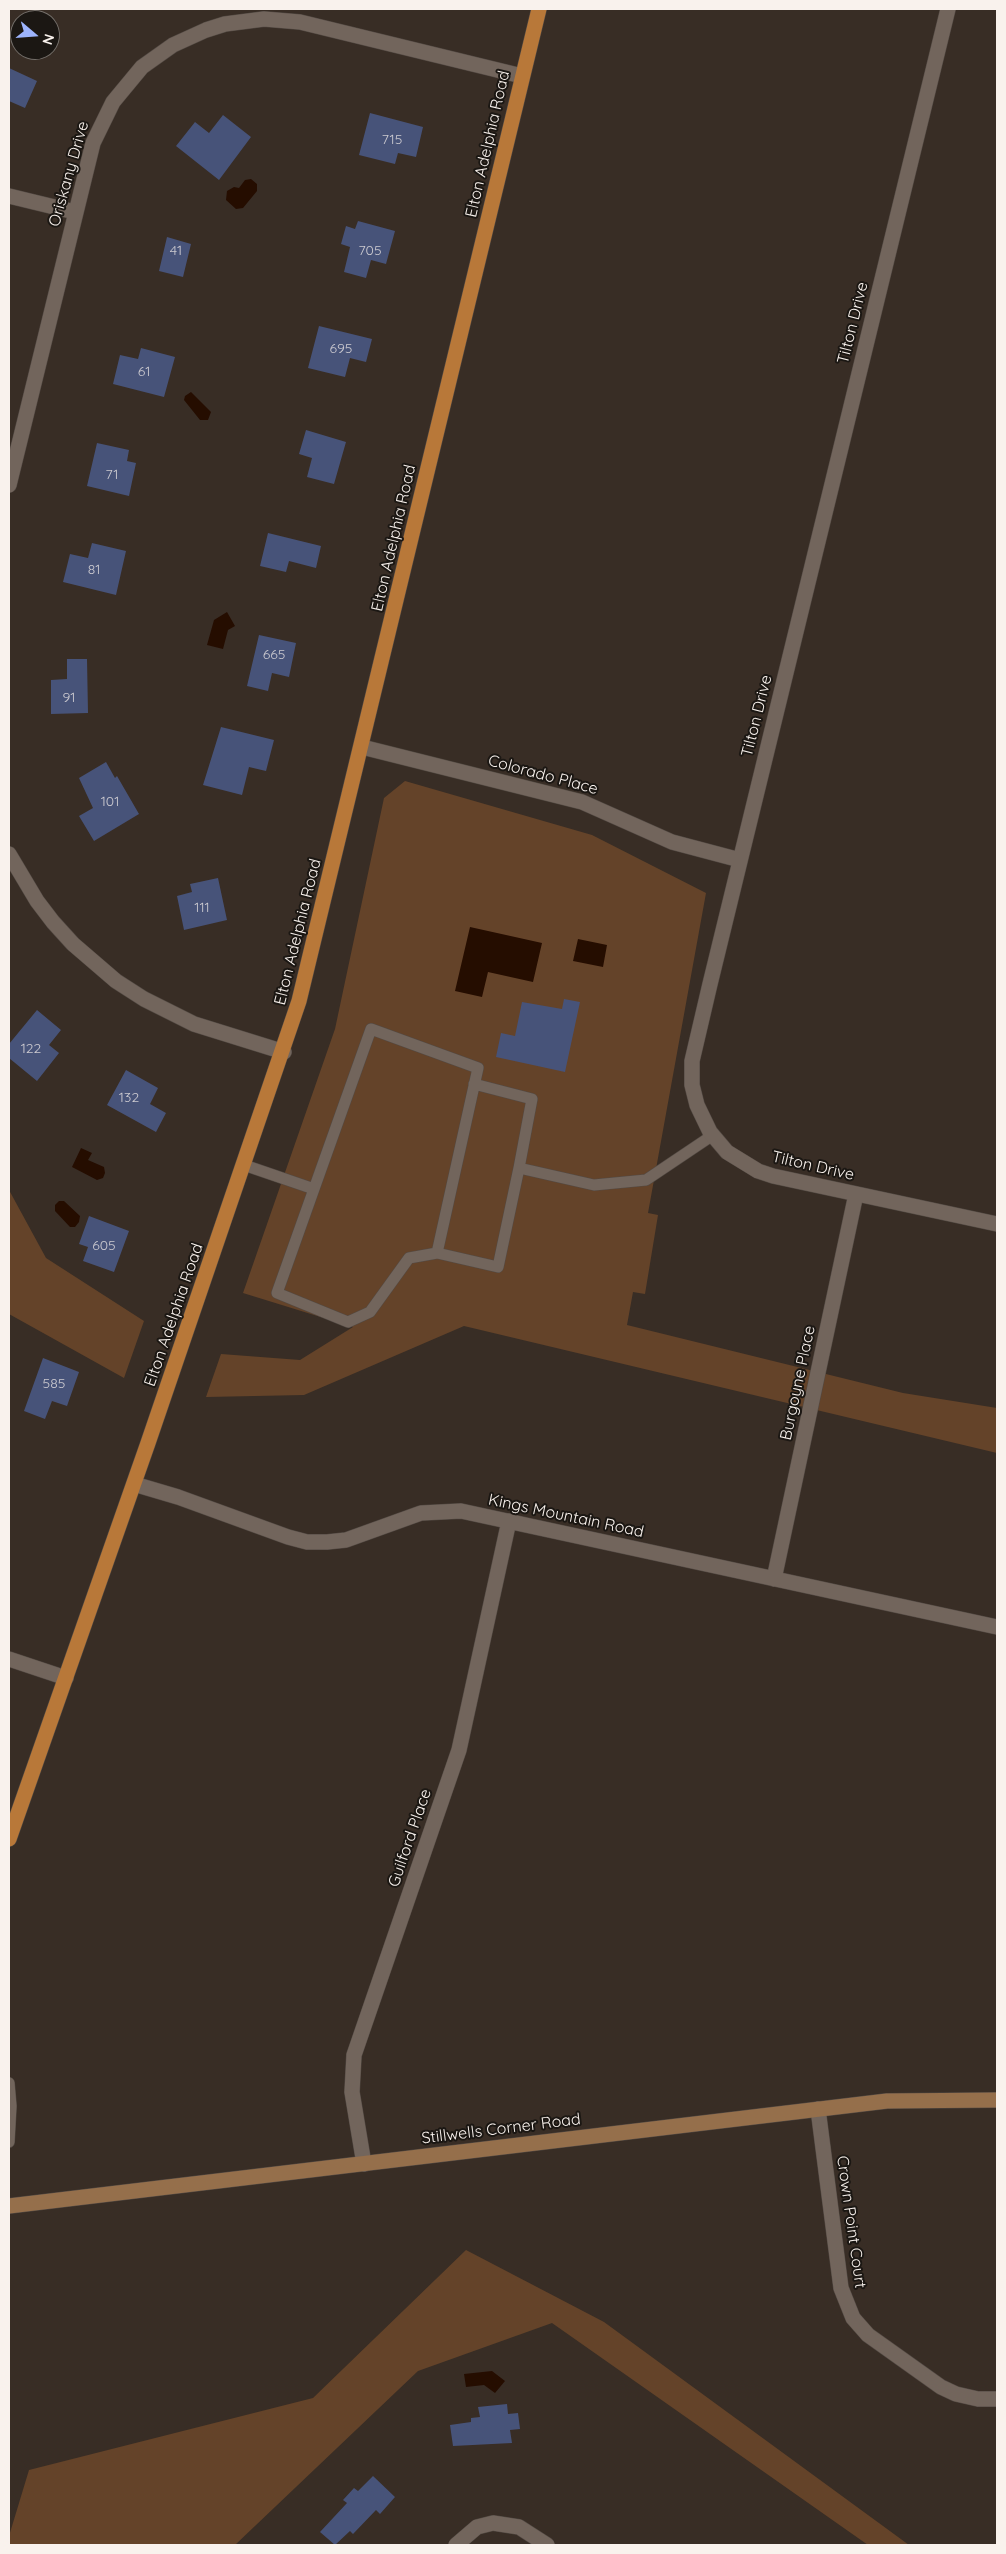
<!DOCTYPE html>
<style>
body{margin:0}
#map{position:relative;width:1006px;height:2554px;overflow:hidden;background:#382d25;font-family:Quicksand,sans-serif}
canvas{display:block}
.frame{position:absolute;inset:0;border:10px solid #f9f2ed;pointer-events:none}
.north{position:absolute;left:10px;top:10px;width:50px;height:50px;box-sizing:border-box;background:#1b1713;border:1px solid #746f6a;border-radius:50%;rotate:108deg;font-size:14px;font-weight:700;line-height:20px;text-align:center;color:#f9f2ed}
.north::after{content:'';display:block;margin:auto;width:18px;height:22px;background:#9db4fd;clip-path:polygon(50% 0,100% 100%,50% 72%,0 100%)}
</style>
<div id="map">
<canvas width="1006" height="2554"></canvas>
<div class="frame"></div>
<div class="north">N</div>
</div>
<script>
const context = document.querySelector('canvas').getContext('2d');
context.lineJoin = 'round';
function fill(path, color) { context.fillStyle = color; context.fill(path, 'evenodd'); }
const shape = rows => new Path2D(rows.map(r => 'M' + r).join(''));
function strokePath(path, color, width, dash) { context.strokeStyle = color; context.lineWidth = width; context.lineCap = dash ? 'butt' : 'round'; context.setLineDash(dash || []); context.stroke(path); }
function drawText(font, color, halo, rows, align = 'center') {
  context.font = font + ' Quicksand,sans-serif'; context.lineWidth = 4; context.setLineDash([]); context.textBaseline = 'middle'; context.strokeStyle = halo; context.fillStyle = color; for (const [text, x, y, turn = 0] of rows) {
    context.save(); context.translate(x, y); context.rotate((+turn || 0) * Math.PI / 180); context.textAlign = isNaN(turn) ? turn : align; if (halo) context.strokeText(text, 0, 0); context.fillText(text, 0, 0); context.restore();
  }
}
const green = shape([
 [405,781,592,835,706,893,648,1213,658,1215,645,1294,633,1292,627,1325,903,1393,997,1408,997,1453,464,1326,304,1395,206,1397,221,1354,300,1360,353,1327,243,1293,335,1029,384,798],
 [9,1190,46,1258,144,1321,124,1378,9,1314],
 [466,2250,604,2322,909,2545,868,2545,552,2323,418,2371,235,2545,9,2545,9,2536,29,2470,313,2398]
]);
const water = shape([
 [251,179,257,184,257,191,243,208,236,209,226,200,227,191,234,187,239,188,245,180],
 [191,392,211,412,208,420,200,420,184,400,185,396],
 [227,612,235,626,228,630,223,649,207,645,214,620],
 [470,927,542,943,533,982,488,972,482,997,455,991],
 [578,939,607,945,603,967,573,961],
 [81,1148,92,1153,88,1160,104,1167,105,1173,103,1178,97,1180,72,1167],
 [59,1201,64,1201,80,1216,79,1222,75,1227,70,1227,55,1211,55,1205],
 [492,2371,505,2381,495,2393,484,2385,466,2387,464,2374]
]);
const building = shape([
 [9,68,37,81,25,108,9,101],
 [370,113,423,127,416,157,398,153,395,164,359,155],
 [223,115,251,137,219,180,176,146,195,122,209,133],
 [358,221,395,231,386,264,371,260,366,278,344,272,350,247,341,244,346,226,355,229],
 [167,237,191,244,183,277,159,271],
 [319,326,372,339,366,362,350,358,345,377,308,368],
 [141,348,175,357,164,397,113,384,120,355,138,359],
 [306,430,346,442,334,484,307,477,312,458,299,454],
 [97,443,129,450,127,461,136,463,129,496,87,486],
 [268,533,321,546,316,568,289,561,286,572,260,566],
 [92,543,126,551,116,595,63,582,70,554,88,558],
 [259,635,296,643,289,677,272,673,268,691,247,686],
 [67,659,87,659,88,713,51,714,51,680,67,679],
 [221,727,274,740,266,771,249,767,242,795,203,785],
 [106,762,115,778,117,776,139,814,94,841,79,816,93,808,79,778],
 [218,878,227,920,184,930,177,896,192,892,190,884],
 [564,999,580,1002,565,1072,496,1057,501,1033,515,1036,522,1002,562,1009],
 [37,1010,61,1030,49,1045,59,1053,37,1081,9,1058,9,1044],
 [126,1070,158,1088,150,1104,166,1113,156,1132,107,1105],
 [89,1216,129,1231,114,1272,83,1261,88,1247,79,1244],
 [43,1358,79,1372,67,1406,52,1401,45,1419,24,1411],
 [507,2404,508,2414,518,2413,520,2429,510,2430,512,2443,453,2446,450,2425,471,2422,471,2418,480,2417,478,2407],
 [373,2476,395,2497,380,2514,376,2510,353,2534,350,2531,335,2545,320,2532,347,2503,343,2500,354,2488,358,2491]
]);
const lane = shape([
 [474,1084,532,1099,519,1168],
 [244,1165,314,1189,371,1029,478,1068,437,1253,498,1267,519,1168,594,1185,646,1180,713,1135],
 [314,1189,277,1293,348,1322,370,1312,409,1258,437,1253],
 [9,2083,11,2106,9,2142]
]);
const street = shape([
 [948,9,710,984,692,1061,692,1085,697,1105,710,1132,727,1152,758,1171,773,1176,997,1224],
 [9,196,75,212],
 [9,485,93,143,113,102,142,67,173,45,206,30,225,24,264,19,300,22,522,76],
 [362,747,582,802,672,842,740,860],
 [9,854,37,901,53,922,73,944,116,981,144,999,194,1024,284,1052],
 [134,1484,178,1497,288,1537,307,1542,327,1542,346,1540,421,1513,461,1511,997,1627],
 [774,1579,856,1194],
 [9,1659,66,1678],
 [818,2109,841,2288,853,2318,868,2335,941,2387,956,2394,978,2399,997,2399],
 [364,2164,352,2092,354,2055,459,1750,509,1521],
 [456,2545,477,2527,493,2523,519,2527,547,2545]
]);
const secondary = shape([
 [9,2206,887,2101,997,2100]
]);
const primary = shape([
 [9,1839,148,1443,299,1001,539,9]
]);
const numberNames = [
 ["715",392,140],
 ["41",176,251],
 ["705",370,251],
 ["695",341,349],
 ["61",144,372],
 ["71",112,475],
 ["81",94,570],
 ["665",274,655],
 ["91",69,698],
 ["101",110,802],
 ["111",202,908],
 ["122",31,1049],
 ["132",129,1098],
 ["605",104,1246],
 ["585",54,1384]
];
const streetNames = [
 ["Elton Adelphia Road",488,144,-77],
 ["Oriskany Drive",69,174,-74],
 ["Tilton Drive",853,323,-76],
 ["Elton Adelphia Road",394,538,-77],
 ["Tilton Drive",757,716,-76],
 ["Colorado Place",543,775,15],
 ["Elton Adelphia Road",298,932,-76],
 ["Tilton Drive",813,1166,13],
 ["Elton Adelphia Road",174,1315,-71],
 ["Burgoyne Place",798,1383,-78],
 ["Kings Mountain Road",566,1516,12],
 ["Guilford Place",410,1838,-71],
 ["Stillwells Corner Road",501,2129,-7],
 ["Crown Point Court",851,2222,82]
];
fill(green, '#644329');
fill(water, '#250d00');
fill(building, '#475379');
strokePath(lane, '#534a44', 12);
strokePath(street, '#534a44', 16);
strokePath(secondary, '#534a44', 16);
strokePath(primary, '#534a44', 16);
strokePath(lane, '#72655c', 11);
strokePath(street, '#72655c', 15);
strokePath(secondary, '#956f4b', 15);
strokePath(primary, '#b87839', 15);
drawText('14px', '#cccad0', null, numberNames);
drawText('16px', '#f9f2ed', '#1b1713', streetNames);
</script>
